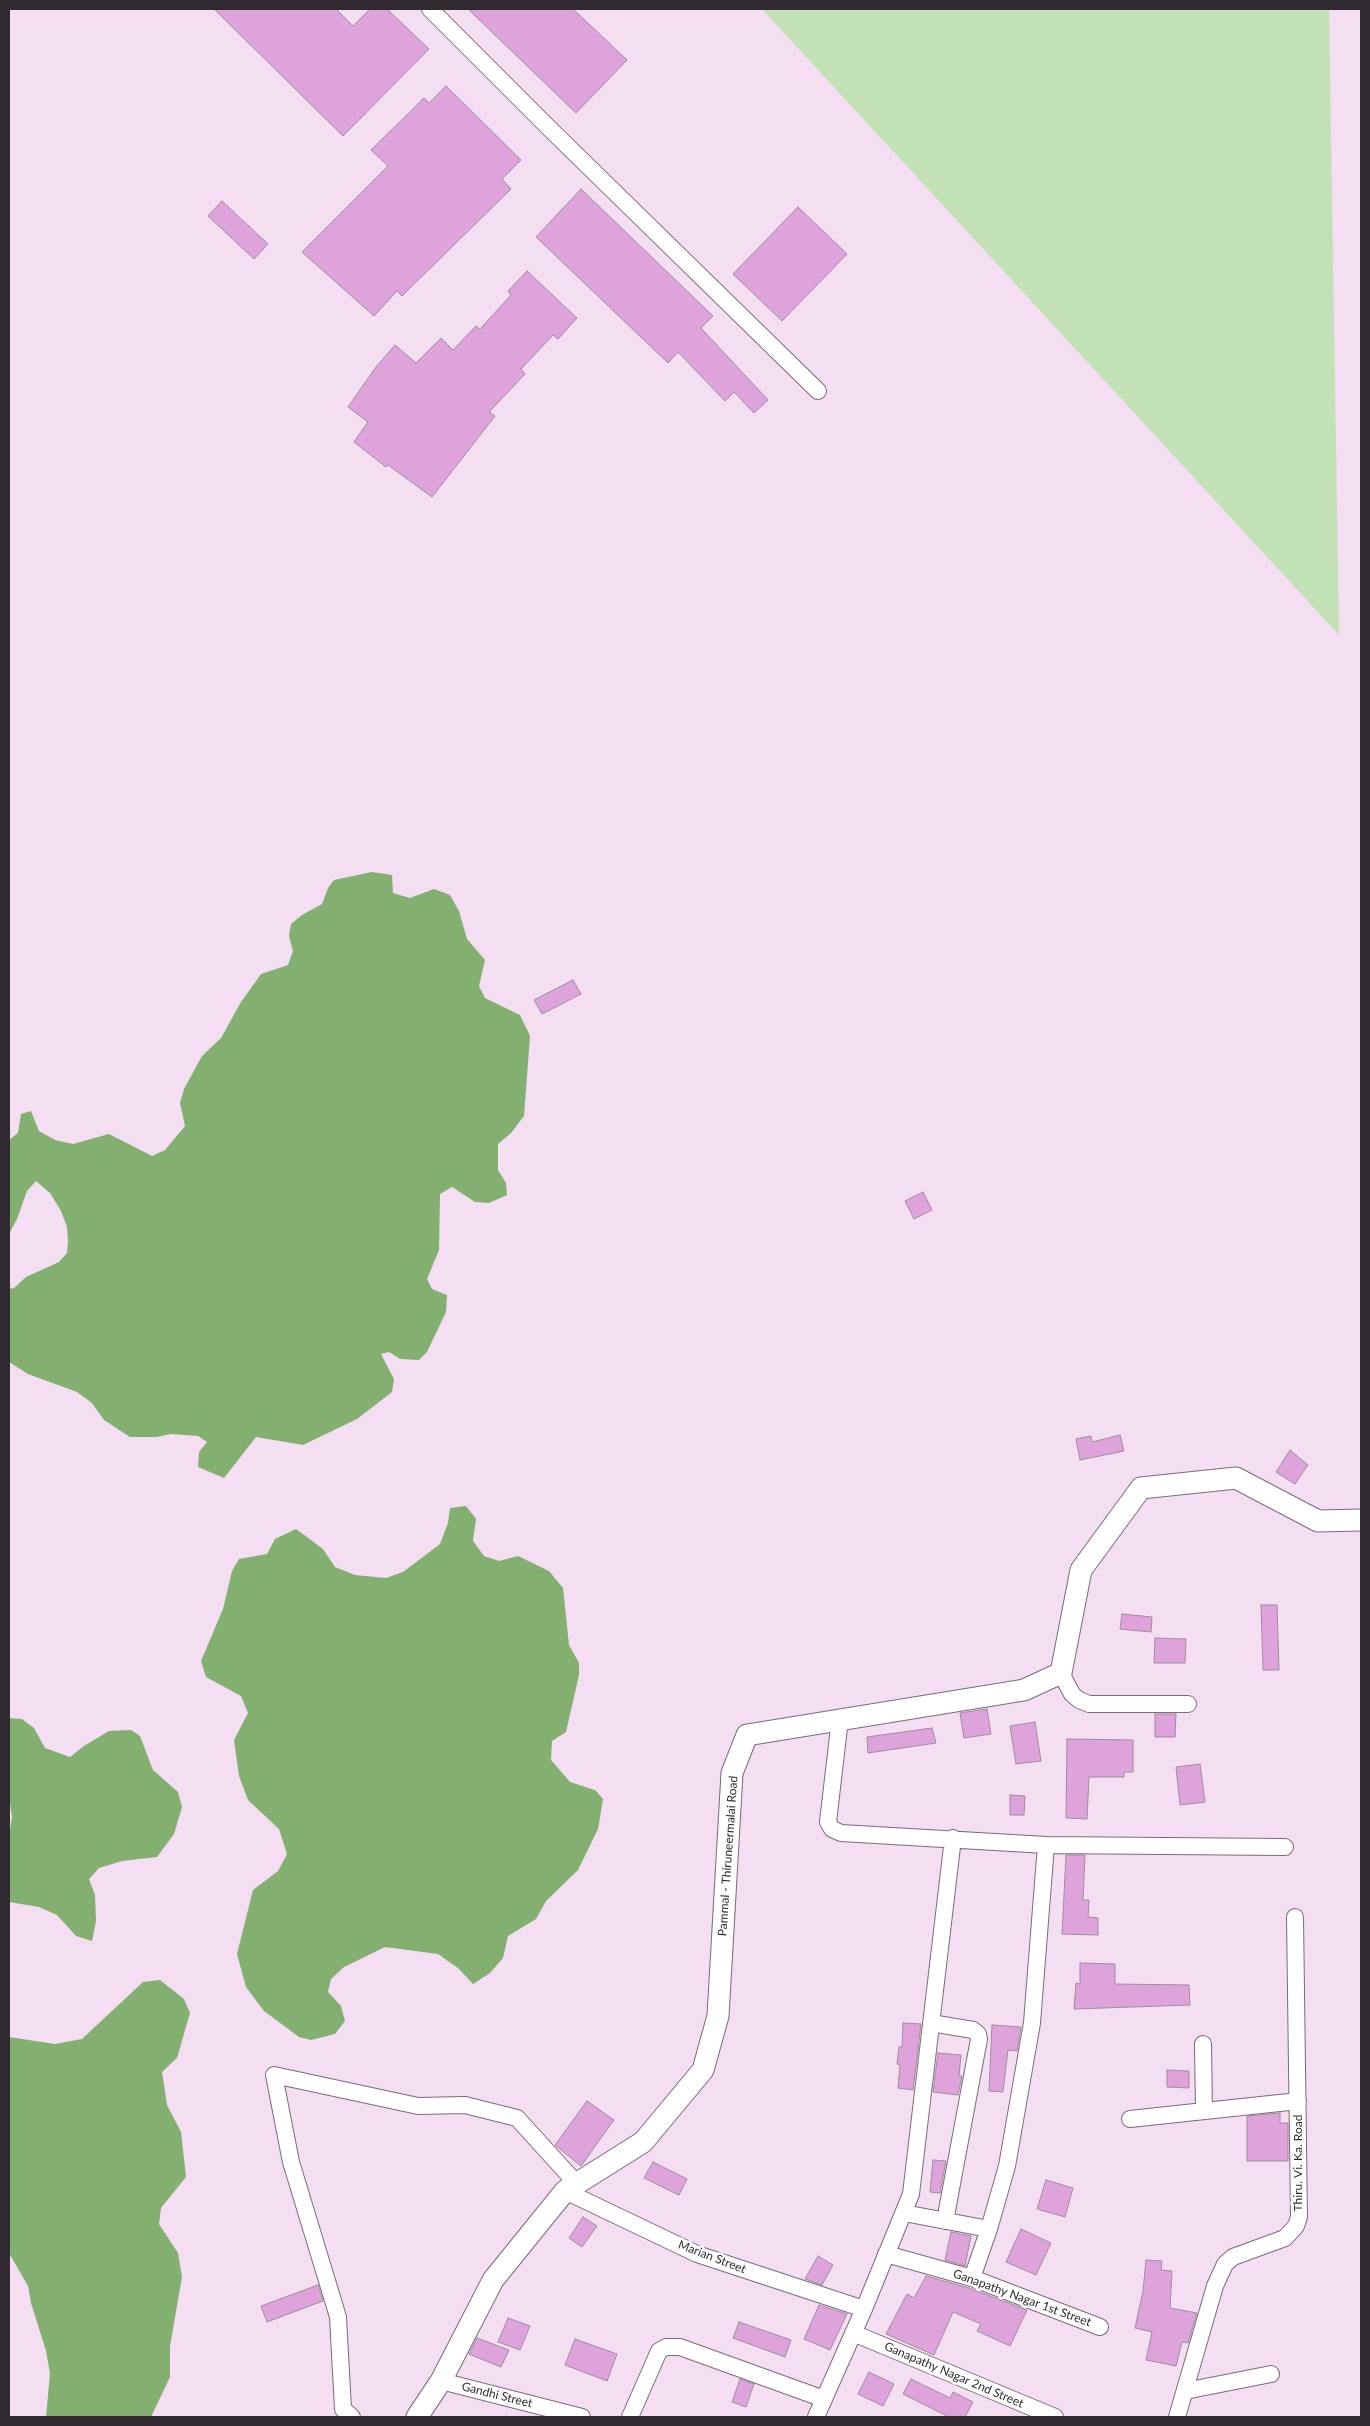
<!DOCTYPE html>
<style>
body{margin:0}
#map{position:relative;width:1370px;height:2426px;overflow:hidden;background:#f3def2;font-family:Lato,sans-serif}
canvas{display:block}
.frame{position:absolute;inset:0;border:10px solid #302930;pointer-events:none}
</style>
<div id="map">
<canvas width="1370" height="2426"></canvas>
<div class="frame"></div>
</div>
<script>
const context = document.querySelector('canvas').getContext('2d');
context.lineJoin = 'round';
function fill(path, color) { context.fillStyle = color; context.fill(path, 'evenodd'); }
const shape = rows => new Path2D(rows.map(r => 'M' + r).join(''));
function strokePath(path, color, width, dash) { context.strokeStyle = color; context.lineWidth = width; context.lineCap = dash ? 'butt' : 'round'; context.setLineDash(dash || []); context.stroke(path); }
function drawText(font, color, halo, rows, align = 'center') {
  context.font = font + ' Lato,sans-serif'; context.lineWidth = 5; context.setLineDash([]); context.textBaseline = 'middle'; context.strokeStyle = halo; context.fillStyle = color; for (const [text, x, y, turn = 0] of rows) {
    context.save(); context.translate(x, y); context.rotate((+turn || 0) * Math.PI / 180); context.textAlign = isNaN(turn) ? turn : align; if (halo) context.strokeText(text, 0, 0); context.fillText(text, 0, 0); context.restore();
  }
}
const green = shape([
 [762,9,1329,9,1339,635]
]);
const water = shape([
 [372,872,392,875,393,893,410,898,434,889,450,895,459,911,467,939,485,960,479,986,485,998,520,1015,530,1036,524,1116,511,1133,498,1144,498,1170,506,1183,507,1195,489,1203,475,1202,452,1187,440,1194,439,1250,427,1279,432,1289,447,1295,446,1312,427,1352,419,1360,400,1359,389,1352,381,1354,394,1379,392,1392,357,1419,303,1445,256,1437,224,1478,198,1467,199,1452,207,1442,198,1436,171,1434,156,1437,130,1437,104,1420,92,1403,77,1392,28,1374,9,1362,9,1289,14,1288,26,1277,59,1262,67,1253,68,1241,67,1227,61,1211,50,1193,36,1181,27,1191,17,1219,9,1234,9,1140,18,1133,21,1114,31,1111,39,1131,55,1140,73,1144,109,1134,152,1156,165,1150,185,1126,180,1103,184,1089,202,1056,221,1038,241,1002,261,974,288,965,293,951,289,936,291,924,302,915,322,904,328,888,334,880],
 [466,1506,476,1519,473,1541,484,1556,499,1561,518,1556,549,1571,563,1588,569,1645,579,1663,579,1675,566,1732,552,1741,551,1760,570,1782,595,1790,603,1799,598,1829,578,1870,546,1901,536,1919,508,1936,503,1958,490,1973,473,1984,458,1968,438,1954,385,1947,344,1967,331,1979,328,1992,341,2006,345,2021,335,2034,311,2040,299,2037,264,2011,246,1987,237,1954,253,1890,278,1871,287,1854,279,1829,248,1800,239,1776,234,1740,248,1713,241,1696,206,1677,201,1661,223,1609,232,1571,239,1559,267,1554,275,1539,296,1529,323,1549,335,1567,355,1575,386,1578,403,1572,440,1544,448,1523,450,1508],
 [9,1718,22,1719,34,1728,45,1748,70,1757,84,1746,109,1731,131,1730,140,1736,153,1770,178,1792,182,1807,174,1834,157,1857,122,1861,99,1868,89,1879,95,1895,96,1921,92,1941,76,1936,57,1915,39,1907,9,1902,9,1836,12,1817,9,1796],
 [160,1980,184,1999,190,2013,177,2058,162,2072,167,2105,181,2132,186,2177,161,2208,159,2224,178,2253,182,2277,170,2346,170,2377,151,2417,46,2417,50,2373,46,2351,31,2303,28,2286,9,2253,9,2037,55,2044,82,2039,143,1982]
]);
const building = shape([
 [214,9,336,9,353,26,370,9,387,9,429,49,343,136,214,9],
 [468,9,573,9,627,60,576,113,468,9],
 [446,86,521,160,502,179,511,189,402,296,397,291,374,316,302,252,388,166,371,150,424,98,429,103,446,86],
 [581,189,713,316,701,328,768,400,754,413,734,392,725,401,678,352,668,363,536,237,581,189],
 [222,201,268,244,254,259,208,216,222,201],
 [798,207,847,254,782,321,733,274,798,207],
 [527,271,577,318,558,339,553,335,521,369,525,374,489,412,495,416,432,497,388,465,386,467,354,442,368,422,348,407,376,367,395,345,416,363,441,338,453,350,476,326,480,329,511,295,508,291,527,271],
 [573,980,581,994,542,1014,534,1000,573,980],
 [923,1192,932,1210,914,1219,905,1201,923,1192],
 [1120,1435,1124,1451,1080,1460,1076,1439,1091,1436,1092,1442,1120,1435],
 [1290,1450,1308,1465,1295,1484,1276,1472,1290,1450],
 [1261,1605,1277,1605,1279,1670,1263,1670,1261,1605],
 [1122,1614,1152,1617,1151,1632,1120,1629,1122,1614],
 [1155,1638,1186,1639,1185,1663,1154,1663,1155,1638],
 [987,1709,991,1734,964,1738,960,1713,987,1709],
 [1155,1714,1176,1714,1175,1737,1155,1737,1155,1714],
 [1035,1722,1041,1761,1016,1764,1010,1726,1035,1722],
 [932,1728,936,1743,868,1753,867,1737,932,1728],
 [1067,1739,1133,1740,1133,1772,1124,1772,1124,1777,1089,1777,1087,1819,1066,1818,1067,1739],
 [1200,1764,1205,1802,1180,1805,1176,1767,1200,1764],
 [1010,1795,1025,1796,1024,1815,1010,1815,1010,1795],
 [1066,1855,1085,1855,1083,1900,1089,1900,1088,1917,1098,1918,1098,1935,1062,1934,1066,1855],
 [1080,1963,1115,1964,1115,1984,1189,1985,1190,2005,1074,2009,1076,1983,1080,1984,1080,1963],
 [903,2023,921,2024,913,2090,898,2088,900,2065,897,2064,899,2047,902,2047,903,2023],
 [992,2025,1021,2027,1017,2051,1008,2050,1003,2092,989,2091,992,2025],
 [938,2053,961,2055,959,2076,962,2076,958,2095,933,2092,938,2053],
 [1167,2070,1189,2071,1189,2088,1167,2087,1167,2070],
 [587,2101,614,2120,581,2166,555,2145,587,2101],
 [1280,2113,1280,2123,1288,2123,1288,2161,1247,2161,1247,2116,1280,2113],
 [933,2160,946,2161,940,2193,930,2192,933,2160],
 [653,2162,687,2179,679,2195,644,2178,653,2162],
 [1046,2180,1073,2188,1065,2217,1037,2209,1046,2180],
 [583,2217,597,2226,582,2247,569,2238,583,2217],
 [1021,2229,1051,2243,1036,2275,1006,2262,1021,2229],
 [951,2232,971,2236,965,2266,945,2260,951,2232],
 [818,2256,833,2265,822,2285,805,2279,818,2256],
 [1146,2260,1162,2261,1161,2270,1172,2271,1170,2308,1197,2313,1188,2343,1182,2342,1176,2366,1146,2360,1152,2332,1135,2328,1143,2291,1146,2260],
 [926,2276,969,2288,1027,2310,1010,2346,977,2331,981,2324,953,2312,934,2355,886,2334,907,2294,914,2298,926,2276],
 [318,2285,323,2301,267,2322,261,2306,318,2285],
 [819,2305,847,2314,830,2350,804,2339,819,2305],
 [508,2318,530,2326,520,2350,498,2342,508,2318],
 [739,2322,791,2340,785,2357,733,2338,739,2322],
 [477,2338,509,2350,501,2367,469,2354,477,2338],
 [575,2339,617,2354,607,2381,565,2365,575,2339],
 [869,2372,894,2384,883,2406,858,2394,869,2372],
 [740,2379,754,2384,746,2407,732,2402,740,2379],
 [911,2379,950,2398,953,2392,973,2402,965,2417,949,2417,903,2394,911,2379]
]);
const minor = shape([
 [430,9,550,129,818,391],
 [1061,1673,1072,1694,1079,1700,1089,1704,1188,1704],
 [840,1719,828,1822,832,1829,841,1833,1046,1845,1285,1847],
 [931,2023,973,2030,978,2034,979,2039,945,2221],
 [1203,2044,1204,2111],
 [1130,2119,1298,2101],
 [565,2191,697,2254,864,2309],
 [904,2213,989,2229],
 [886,2254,972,2278,1100,2327],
 [972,2278,989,2229,1007,2166,1032,2023,1046,1845],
 [853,2333,1055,2417],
 [441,2381,582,2417],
 [1185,2391,1271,2374],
 [352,2417,343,2409,338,2317,291,2162,274,2075,418,2106,465,2105,517,2118,577,2184],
 [630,2417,659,2351,666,2347,680,2347,824,2399],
 [816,2417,864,2309,911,2194,953,1838],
 [1177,2417,1215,2286,1225,2264,1233,2257,1285,2238,1296,2226,1299,2217,1295,1917]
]);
const tertiary = shape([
 [417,2417,441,2381,493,2280,565,2191,643,2142,703,2070,718,2016,732,1773,747,1735,1024,1690,1061,1673,1081,1570,1141,1488,1236,1478,1318,1521,1361,1520]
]);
const streetNames = [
 ["Pammal - Thiruneermalai Road",728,1856,-86],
 ["Thiru. Vi. Ka. Road",1298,2163,-90],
 ["Marian Street",712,2257,21],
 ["Ganapathy Nagar 1st Street",1022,2298,20],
 ["Ganapathy Nagar 2nd Street",954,2375,23],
 ["Gandhi Street",497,2395,14]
];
fill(green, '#c3e1b7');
fill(water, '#83af70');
fill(building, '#dda3da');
strokePath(building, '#9f8c9e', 1);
strokePath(minor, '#7c6a7b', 18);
strokePath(tertiary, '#7c6a7b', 23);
strokePath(minor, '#fff', 16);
strokePath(tertiary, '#fff', 21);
drawText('12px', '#302930', '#fff', streetNames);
</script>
